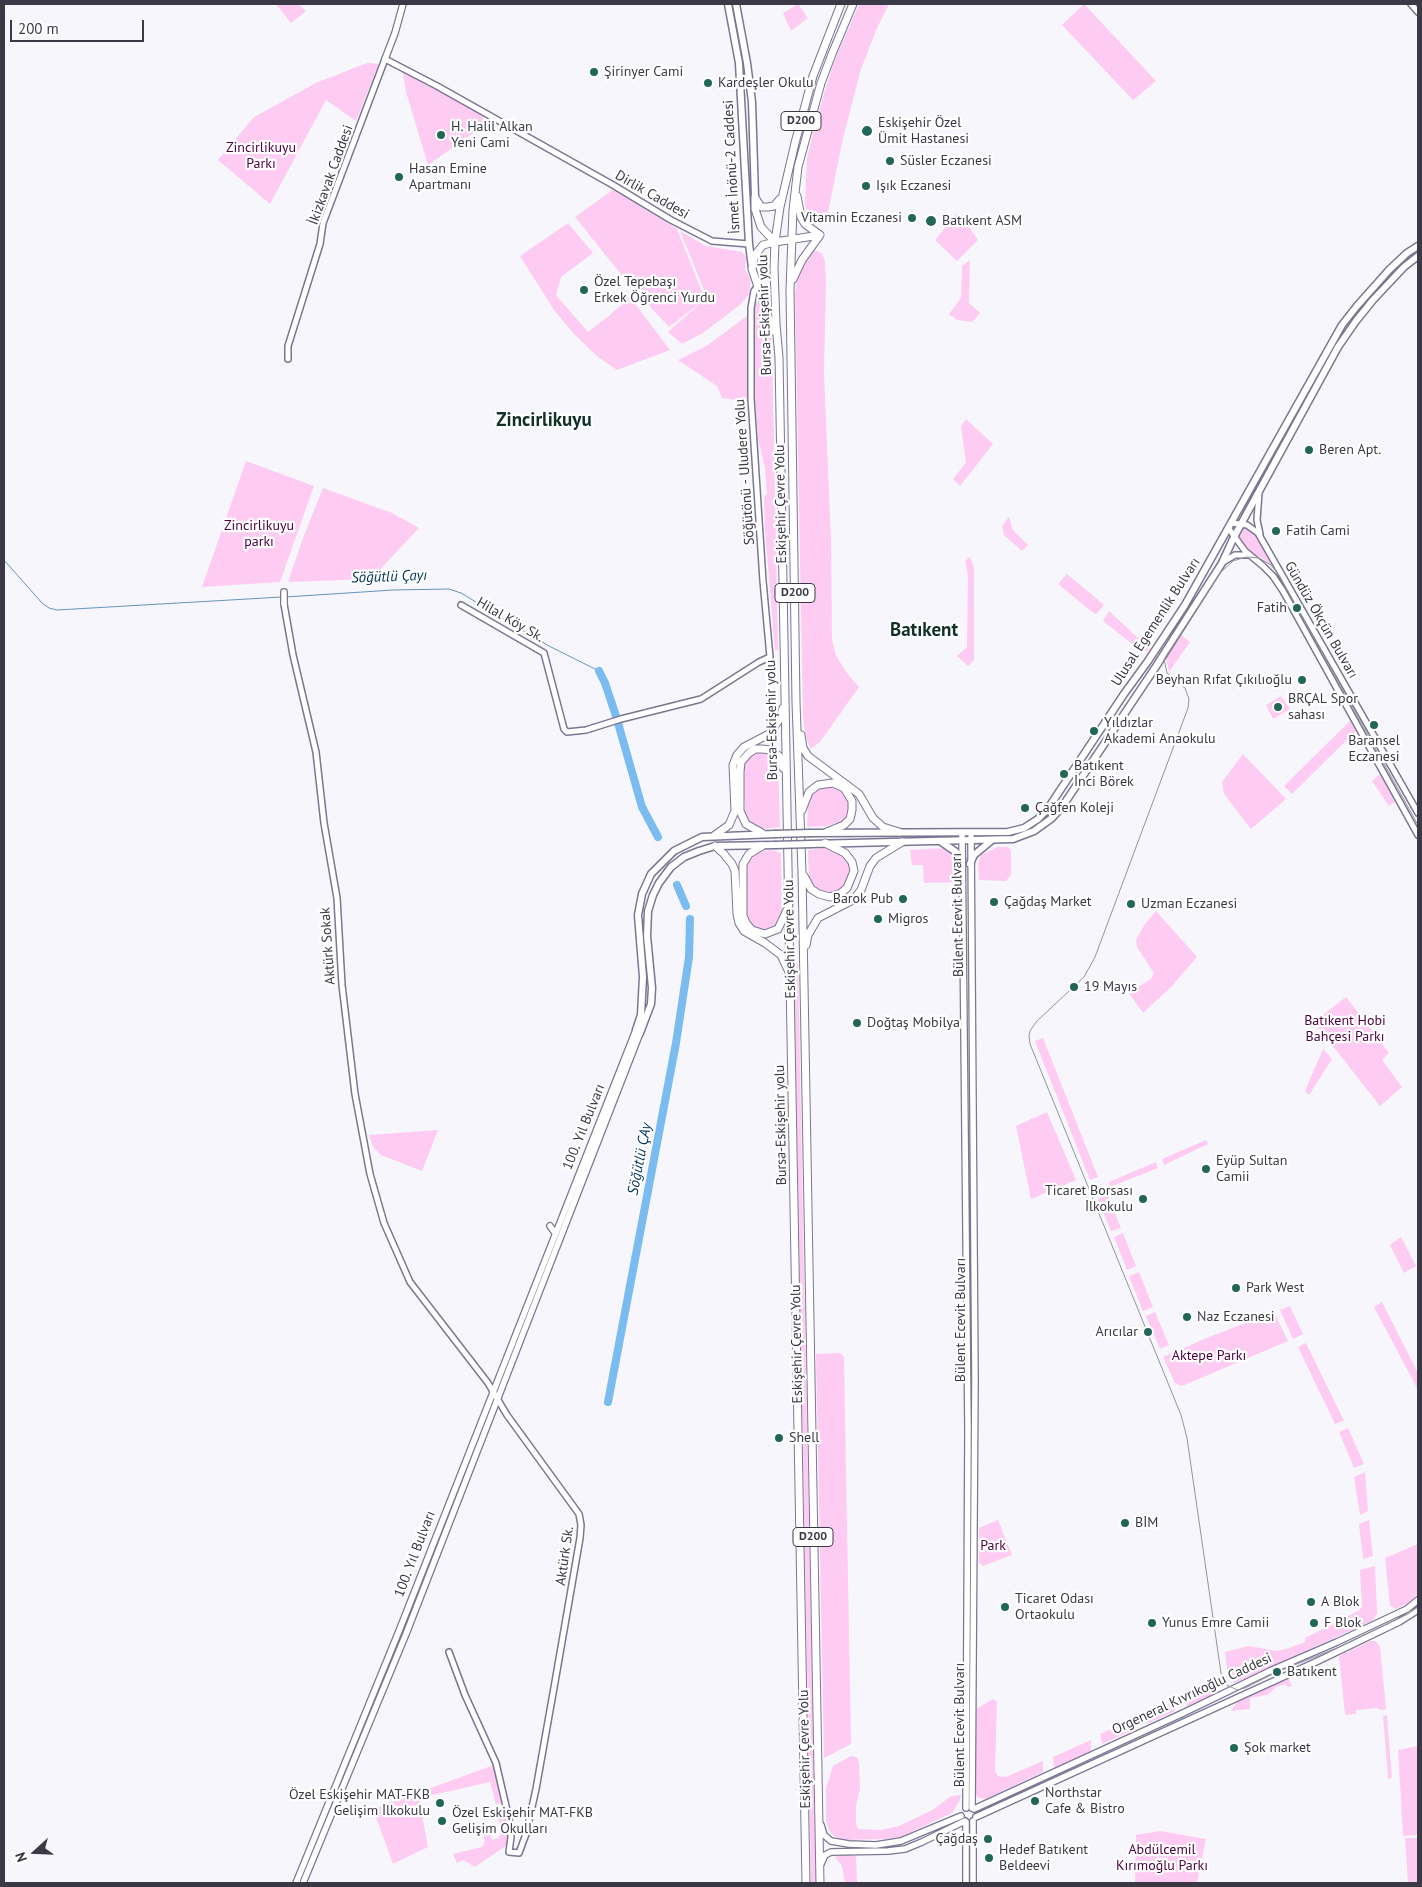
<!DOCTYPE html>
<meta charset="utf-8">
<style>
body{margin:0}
#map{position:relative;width:1422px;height:1887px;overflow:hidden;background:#f6f6fc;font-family:"PT Sans",sans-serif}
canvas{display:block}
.frame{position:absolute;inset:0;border:5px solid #3a3945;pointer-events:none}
.north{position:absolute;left:10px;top:1827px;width:50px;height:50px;-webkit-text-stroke:4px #fff;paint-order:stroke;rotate:250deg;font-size:14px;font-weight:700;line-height:20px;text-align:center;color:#3a3945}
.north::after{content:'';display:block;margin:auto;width:18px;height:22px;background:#3a3945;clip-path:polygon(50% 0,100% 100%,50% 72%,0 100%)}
.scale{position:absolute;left:10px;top:20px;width:134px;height:22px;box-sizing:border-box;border:2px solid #3a3945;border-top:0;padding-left:6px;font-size:15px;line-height:18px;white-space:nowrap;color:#3a3945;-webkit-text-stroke:4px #fff;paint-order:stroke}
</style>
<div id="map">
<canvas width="1422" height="1887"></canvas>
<div class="frame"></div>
<div class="north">N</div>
<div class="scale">200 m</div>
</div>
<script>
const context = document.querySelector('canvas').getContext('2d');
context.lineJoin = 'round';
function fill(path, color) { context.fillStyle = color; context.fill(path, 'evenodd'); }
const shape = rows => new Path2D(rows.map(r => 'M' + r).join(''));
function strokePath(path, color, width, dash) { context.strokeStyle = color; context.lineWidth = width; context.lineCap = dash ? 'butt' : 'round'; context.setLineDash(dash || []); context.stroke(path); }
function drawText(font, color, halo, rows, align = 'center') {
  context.font = font + ' "PT Sans",sans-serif'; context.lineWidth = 4.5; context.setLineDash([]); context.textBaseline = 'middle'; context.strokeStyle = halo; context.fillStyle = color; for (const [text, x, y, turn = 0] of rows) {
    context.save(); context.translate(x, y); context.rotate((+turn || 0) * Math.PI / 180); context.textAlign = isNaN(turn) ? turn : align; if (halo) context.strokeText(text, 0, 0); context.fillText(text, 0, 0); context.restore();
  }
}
const green = shape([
 [276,4,299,4,305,10,305,12,291,23],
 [798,4,808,18,791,31,783,13],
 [859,4,889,4,877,28,861,69,843,138,827,217,817,225,807,214,805,203,807,159,816,121,833,64],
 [1084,4,1156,81,1133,100,1062,25],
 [367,63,379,64,356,121,326,100,270,204,218,160,254,117,316,83],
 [407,72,483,116,482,127,428,165,406,92,403,74],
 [614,189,677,229,705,299,707,297,680,231,706,246,742,252,746,257,745,269,751,280,749,294,741,304,703,333,682,344,668,332,703,301,669,327,628,283,575,217],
 [956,214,960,214,978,240,957,261,935,240],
 [568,223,593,253,561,277,556,295,588,332,610,315,630,297,670,350,617,370,598,357,574,334,554,310,520,256],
 [814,250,822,253,825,262,826,279,824,373,831,540,832,640,836,655,846,672,859,687,820,742,810,749,805,733,803,717,795,294,797,276],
 [970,260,969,303,980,313,972,322,957,320,949,314,961,298,962,266],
 [755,302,758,303,771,331,772,344,778,650,775,650,765,531,764,497,767,494,765,468,758,439,755,396],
 [748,315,749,402,722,398,717,386,678,360,708,345],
 [966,419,993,444,960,486,953,479,966,463,961,426],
 [246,461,314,486,280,582,202,587],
 [323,488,392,513,419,528,371,579,288,582,303,538],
 [1009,517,1013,530,1028,545,1022,551,1004,535,1002,526],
 [1244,527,1253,528,1278,571,1262,558,1247,552,1238,540],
 [970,557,974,568,974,660,968,666,957,656,967,647,968,575,965,561],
 [1067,574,1104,605,1096,614,1091,611,1058,584],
 [1109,611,1139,639,1150,649,1147,651,1141,651,1103,621],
 [1181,635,1190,642,1169,672,1166,658],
 [1281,696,1290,709,1273,719,1266,705],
 [1350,721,1356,731,1292,794,1284,786],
 [756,752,768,753,778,762,780,827,764,829,752,826,745,817,743,769,745,762],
 [1243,754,1286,799,1251,829,1224,794,1222,782],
 [1380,774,1395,802,1389,806,1372,781],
 [831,786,841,790,848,801,849,812,844,821,826,826,807,827,808,806,811,795,820,787],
 [998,847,1008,847,1011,851,1011,875,1006,881,979,880,978,864,981,855],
 [824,848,843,854,850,864,851,871,844,888,838,891,830,893,820,892,812,886,809,879,808,850],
 [945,848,954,856,959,864,959,882,924,883,923,865,912,865,910,850],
 [772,850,781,853,782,914,780,923,772,928,764,931,756,928,750,923,747,916,745,869,749,858,759,851],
 [1156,911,1197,957,1172,986,1143,1013,1129,993,1151,979,1154,973,1137,947,1136,940,1145,924],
 [798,963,816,1883,811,1883,794,965],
 [1346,997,1389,1053,1382,1060,1402,1087,1380,1106,1314,1022],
 [1043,1038,1098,1177,1090,1180,1035,1041],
 [1323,1049,1332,1059,1309,1095,1305,1091],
 [1047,1112,1076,1180,1031,1199,1016,1126],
 [438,1130,422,1171,381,1155,373,1147,369,1135],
 [1206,1140,1208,1144,1164,1165,1162,1159],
 [1156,1162,1158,1168,1110,1187,1109,1182],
 [1107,1194,1121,1228,1111,1231,1098,1199],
 [1123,1233,1136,1266,1127,1270,1114,1237],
 [1401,1237,1416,1266,1404,1273,1390,1245],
 [1139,1272,1153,1307,1143,1311,1129,1276],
 [1382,1302,1418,1373,1418,1390,1374,1307],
 [1290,1306,1303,1334,1293,1339,1280,1310],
 [1155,1312,1169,1345,1160,1349,1146,1316],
 [1274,1312,1288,1341,1182,1386,1175,1383,1163,1357,1209,1337],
 [1306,1343,1344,1421,1335,1424,1298,1347],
 [840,1353,844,1357,851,1744,824,1758,816,1354],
 [1348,1428,1364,1464,1354,1468,1339,1432],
 [1365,1472,1368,1511,1360,1515,1354,1477],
 [998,1520,1012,1555,983,1566,979,1563,979,1528],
 [1369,1520,1373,1556,1363,1559,1359,1524],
 [1418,1544,1418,1594,1409,1603,1396,1609,1390,1606,1385,1558],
 [1375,1566,1377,1610,1377,1614,1372,1621,1235,1683,1228,1677,1225,1652,1249,1646,1277,1651,1286,1649,1305,1642,1305,1638,1360,1610,1362,1605,1360,1570],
 [1370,1641,1375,1641,1380,1646,1386,1709,1381,1710,1377,1708,1356,1710,1356,1714,1345,1715,1339,1656],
 [1288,1678,1292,1686,1288,1687,1286,1684,1276,1687,1267,1695,1250,1698,1250,1709,1231,1711,1237,1702],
 [1214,1683,1216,1688,1215,1695,1187,1706,1183,1696],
 [993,1699,997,1702,995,1771,998,1776,1006,1777,1043,1761,1043,1772,986,1799,979,1798,976,1795,976,1709],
 [1174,1702,1175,1711,1147,1724,1144,1716],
 [1387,1715,1392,1778,1388,1779,1383,1716],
 [1135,1719,1136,1729,1102,1744,1100,1734],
 [1091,1740,1091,1751,1054,1768,1053,1757],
 [1418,1746,1418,1835,1403,1836,1398,1750],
 [851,1756,857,1757,859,1763,860,1789,856,1806,856,1824,858,1829,881,1830,899,1826,934,1809,951,1796,961,1795,960,1800,952,1813,900,1837,887,1839,841,1840,831,1834,826,1822,826,1788,833,1766],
 [494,1765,501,1803,496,1805,490,1782,419,1798,428,1847,393,1864,373,1809],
 [502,1812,505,1814,507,1828,507,1845,475,1867,463,1860,457,1863,453,1854,482,1847,485,1841,483,1833,490,1831,492,1840,499,1838,501,1831,497,1814],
 [1160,1831,1206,1839,1197,1883,1135,1883,1136,1835],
 [1405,1838,1418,1838,1418,1883,1408,1883],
 [842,1854,856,1856,857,1883,845,1883,842,1866,835,1857]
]);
const stream = shape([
 [4,560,42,603,49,608,57,610,282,597],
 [286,597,393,590,449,589,461,593,549,646,599,671]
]);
const river = shape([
 [599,671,605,683,616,716,642,807,658,837],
 [677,885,686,906],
 [608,1402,676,1043,689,957,690,919]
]);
const tertiary = shape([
 [1411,4,1418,12],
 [288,359,288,346,320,244,323,223,385,59,437,86,613,185,671,220,712,241,749,244],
 [1259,493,1257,520,1260,534],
 [1232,523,1247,525,1258,533,1418,813],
 [1229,529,1245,551,1263,566,1273,576,1283,591,1418,835],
 [1223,562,1235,555,1249,555],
 [284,604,293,655,316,752,324,823,337,898,342,985,355,1094,370,1174,384,1223,410,1282,488,1383,507,1415,579,1514,581,1525,580,1538,555,1682,536,1789,526,1834,519,1853,509,1852,511,1837,509,1819,496,1763,465,1695,449,1652],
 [461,605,544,653,564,729,567,732,586,730,621,719,701,699,759,662,770,657,763,581,751,398,751,308,754,291,757,287]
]);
const secondary = shape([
 [385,59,395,33,403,4],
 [284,592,284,604],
 [962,833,968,1429,966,1808],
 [971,837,975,1379,972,1808],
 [550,1226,555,1233],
 [974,1809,1181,1714,1270,1671,1337,1642,1407,1609,1418,1600],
 [976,1817,1320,1660,1399,1622,1418,1610],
 [821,1825,824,1835,831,1841,849,1844,876,1845,901,1841,961,1816],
 [821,1864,825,1855,831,1852,888,1851,905,1849,922,1842,965,1821],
 [296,1883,399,1631,636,1030],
 [303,1883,406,1634,640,1033],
 [966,1883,966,1822],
 [973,1883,973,1821]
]);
const primary = shape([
 [728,4,739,63,749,244,752,268],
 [736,4,747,63,752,102,755,197],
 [810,833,1008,832,1024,828,1038,819,1047,810,1124,694,1148,661,1185,605,1342,325,1357,306,1389,270,1407,253,1418,246],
 [940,841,956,852,962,859],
 [811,844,1013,839,1034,831,1052,818,1062,807,1155,668,1222,563,1234,537,1338,347,1356,321,1373,300,1404,267,1418,256],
 [970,864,974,855,992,840],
 [636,1030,641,1015,643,977,638,915,642,894,651,874,674,851,702,837,775,834],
 [640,1033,651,1004,652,988,647,936,648,911,653,895,659,883,671,867,684,857,699,851,715,846,775,845]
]);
const trunk = shape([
 [797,196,801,217,805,224,820,235],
 [755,197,755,209,761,227,775,242],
 [756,199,761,207,768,207,774,206,780,199],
 [793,279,802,260,820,235],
 [773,331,752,269,755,255,763,245,775,242,820,235],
 [801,735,803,748,808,756,859,794,873,818,883,827,899,832],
 [802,810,809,792,818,785,833,783,844,788,852,801,852,810,850,819,844,825,827,832],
 [762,833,746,824,740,811,740,772,741,762,749,753,755,749,762,749,770,750,779,756,783,768],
 [715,835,729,825,735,811,733,765,737,755,744,747,769,734,779,720,783,708],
 [715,846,724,854,732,864,735,871,737,914,739,923,744,931,765,943,781,955,789,972],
 [762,846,749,854,743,864,743,916,746,923,752,930,765,934,778,929,787,910],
 [804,876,811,889,819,894,830,897,841,893,847,888,854,871,852,862,845,853,825,843],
 [806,945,808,935,818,918,853,900,861,890,870,866,876,858,902,842],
 [806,1883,779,358,776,324,774,268,775,242,780,207,795,143,813,76,841,4],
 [820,1883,802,872,796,702,790,289,793,210,798,167,821,83,832,54,853,4]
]);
const tram = shape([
 [1418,825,1279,575,1271,565,1259,558,1246,557,1233,561,1220,573,1164,659,1167,673,1185,688,1189,699,1188,708,1095,957,1084,977,1036,1022,1030,1031,1029,1036,1030,1044,1181,1415,1187,1438,1221,1673,1225,1684,1237,1690,1245,1688,1277,1672,1337,1648,1408,1614,1418,1607]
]);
const primaryBridge = shape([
 [775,834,810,833],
 [775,845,811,844]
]);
const markers = [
 [594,72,5,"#226658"],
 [708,83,5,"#226658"],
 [867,131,6,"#226658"],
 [441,135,5,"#226658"],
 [890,161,5,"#226658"],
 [399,177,5,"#226658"],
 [866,186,5,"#226658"],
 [912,218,5,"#226658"],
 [931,221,6,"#226658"],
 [584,290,5,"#226658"],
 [1309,450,5,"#226658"],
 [1276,531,5,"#226658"],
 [1297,608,5,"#226658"],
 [1302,680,5,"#226658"],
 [1278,707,5,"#226658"],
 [1374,725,5,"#226658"],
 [1094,731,5,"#226658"],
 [1064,774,5,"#226658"],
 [1025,808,5,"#226658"],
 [903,899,5,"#226658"],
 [994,902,5,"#226658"],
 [1131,904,5,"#226658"],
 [878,919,5,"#226658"],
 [1074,987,5,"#226658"],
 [857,1023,5,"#226658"],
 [1206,1169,5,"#226658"],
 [1143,1199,5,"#226658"],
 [1236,1288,5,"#226658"],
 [1187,1317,5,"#226658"],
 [1148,1332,5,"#226658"],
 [779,1438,5,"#226658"],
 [1125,1523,5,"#226658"],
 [1311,1602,5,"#226658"],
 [1005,1607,5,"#226658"],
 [1152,1623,5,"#226658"],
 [1314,1623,5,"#226658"],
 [1277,1672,5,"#226658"],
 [1234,1748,5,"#226658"],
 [1035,1801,5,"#226658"],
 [440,1803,5,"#226658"],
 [442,1821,5,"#226658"],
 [988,1839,5,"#226658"],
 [989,1858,5,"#226658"]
];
const shields = [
 [801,121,40],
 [795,593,40],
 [813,1537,40]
];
const shieldNames = [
 ["D200",801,121],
 ["D200",795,593],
 ["D200",813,1537]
];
const poiNames = [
 ["Şirinyer Cami",604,72],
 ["Kardeşler Okulu",718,83],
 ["Eskişehir Özel",878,123],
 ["Ümit Hastanesi",878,139],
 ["H. Halil Alkan",451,127],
 ["Yeni Cami",451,143],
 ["Süsler Eczanesi",900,161],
 ["Hasan Emine",409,169],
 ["Apartmanı",409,185],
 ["Işık Eczanesi",876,186],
 ["Vitamin Eczanesi",902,218,"right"],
 ["Batıkent ASM",942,221],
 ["Özel Tepebaşı",594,282],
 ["Erkek Öğrenci Yurdu",594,298],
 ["Beren Apt.",1319,450],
 ["Fatih Cami",1286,531],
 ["Fatih",1287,608,"right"],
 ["Beyhan Rıfat Çıkılıoğlu",1292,680,"right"],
 ["BRÇAL Spor",1288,699],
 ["sahası",1288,715],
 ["Yıldızlar",1104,723],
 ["Akademi Anaokulu",1104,739],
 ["Baransel",1374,741,"center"],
 ["Eczanesi",1374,757,"center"],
 ["Batıkent",1074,766],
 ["İnci Börek",1074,782],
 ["Çağfen Koleji",1035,808],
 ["Barok Pub",893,899,"right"],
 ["Çağdaş Market",1004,902],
 ["Uzman Eczanesi",1141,904],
 ["Migros",888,919],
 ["19 Mayıs",1084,987],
 ["Doğtaş Mobilya",867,1023],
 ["Eyüp Sultan",1216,1161],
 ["Camii",1216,1177],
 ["Ticaret Borsası",1133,1191,"right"],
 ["İlkokulu",1133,1207,"right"],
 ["Park West",1246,1288],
 ["Naz Eczanesi",1197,1317],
 ["Arıcılar",1138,1332,"right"],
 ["Shell",789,1438],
 ["BİM",1135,1523],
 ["Ticaret Odası",1015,1599],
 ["Ortaokulu",1015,1615],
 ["A Blok",1321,1602],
 ["Yunus Emre Camii",1162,1623],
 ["F Blok",1324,1623],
 ["Batıkent",1287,1672],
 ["Şok market",1244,1748],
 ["Northstar",1045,1793],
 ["Cafe & Bistro",1045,1809],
 ["Özel Eskişehir MAT-FKB",430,1795,"right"],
 ["Gelişim İlkokulu",430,1811,"right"],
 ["Özel Eskişehir MAT-FKB",452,1813],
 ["Gelişim Okulları",452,1829],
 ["Çağdaş",978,1839,"right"],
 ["Hedef Batıkent",999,1850],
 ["Beldeevi",999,1866]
];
const parkNames = [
 ["Zincirlikuyu",261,148],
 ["Parkı",261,164],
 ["Zincirlikuyu",259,526],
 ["parkı",259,542],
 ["Batıkent Hobi",1345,1021],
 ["Bahçesi Parkı",1345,1037],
 ["Aktepe Parkı",1209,1356],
 ["Park",993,1546],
 ["Abdülcemil",1162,1850],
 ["Kırımoğlu Parkı",1162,1866]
];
const streetNames = [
 ["İsmet İnönü-2 Caddesi",732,167,-93],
 ["İkizkavak Caddesi",331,175,-70],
 ["Dirlik Caddesi",652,195,30],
 ["Bursa-Eskişehir yolu",765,315,-92],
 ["Söğütönü - Uludere Yolu",745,472,-94],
 ["Eskişehir Çevre Yolu",781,504,-91],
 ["Hilal Köy Sk.",510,620,30],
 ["Gündüz Ökçün Bulvarı",1321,620,60],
 ["Ulusal Egemenlik Bulvarı",1156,622,-57],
 ["Bursa-Eskişehir yolu",772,720,-91],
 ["Bülent Ecevit Bulvarı",958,915,-91],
 ["Eskişehir Çevre Yolu",790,939,-91],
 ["Aktürk Sokak",328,946,-94],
 ["Bursa-Eskişehir yolu",781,1125,-91],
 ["100. Yıl Bulvarı",584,1127,-68],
 ["Bülent Ecevit Bulvarı",961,1320,-90],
 ["Eskişehir Çevre Yolu",797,1344,-91],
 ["100. Yıl Bulvarı",415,1554,-69],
 ["Aktürk Sk.",565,1556,-82],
 ["Orgeneral Kıvrıkoğlu Caddesi",1192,1694,-25],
 ["Bülent Ecevit Bulvarı",960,1725,-90],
 ["Eskişehir Çevre Yolu",805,1749,-91]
];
const waterNames = [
 ["Söğütlü Çayı",389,577,-2],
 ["Söğütlü ÇAy",640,1159,-79]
];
const districtNames = [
 ["Zincirlikuyu",544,421],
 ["Batıkent",924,631]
];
fill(green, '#feccf2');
strokePath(stream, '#6794bd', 1);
strokePath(river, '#7abbf0', 8);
strokePath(tertiary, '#7a7793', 8);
strokePath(secondary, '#7a7793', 8);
strokePath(primary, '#7a7793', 9);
strokePath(trunk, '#7a7793', 9);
strokePath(tertiary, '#fff', 5);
strokePath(secondary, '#fff', 5.5);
strokePath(primary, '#fff', 6);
strokePath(trunk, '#fff', 7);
strokePath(tram, '#95949e', 1);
strokePath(primaryBridge, '#7a7793', 9, []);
strokePath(primaryBridge, '#fff', 6);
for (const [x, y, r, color] of markers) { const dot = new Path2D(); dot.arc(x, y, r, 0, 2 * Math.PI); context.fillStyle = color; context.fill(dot); strokePath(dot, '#fff', 2); }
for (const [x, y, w] of shields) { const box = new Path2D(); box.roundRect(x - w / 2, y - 9.5, w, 19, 4); context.fillStyle = '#fff'; context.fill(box); strokePath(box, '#3a3945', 1); }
drawText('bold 12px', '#3a3945', null, shieldNames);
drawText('14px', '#3a3945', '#fff', poiNames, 'left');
drawText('14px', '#4d0043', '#fff', parkNames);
drawText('14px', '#3a3945', '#fff', streetNames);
drawText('italic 15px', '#023759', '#fff', waterNames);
drawText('bold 19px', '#103028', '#fff', districtNames);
</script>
